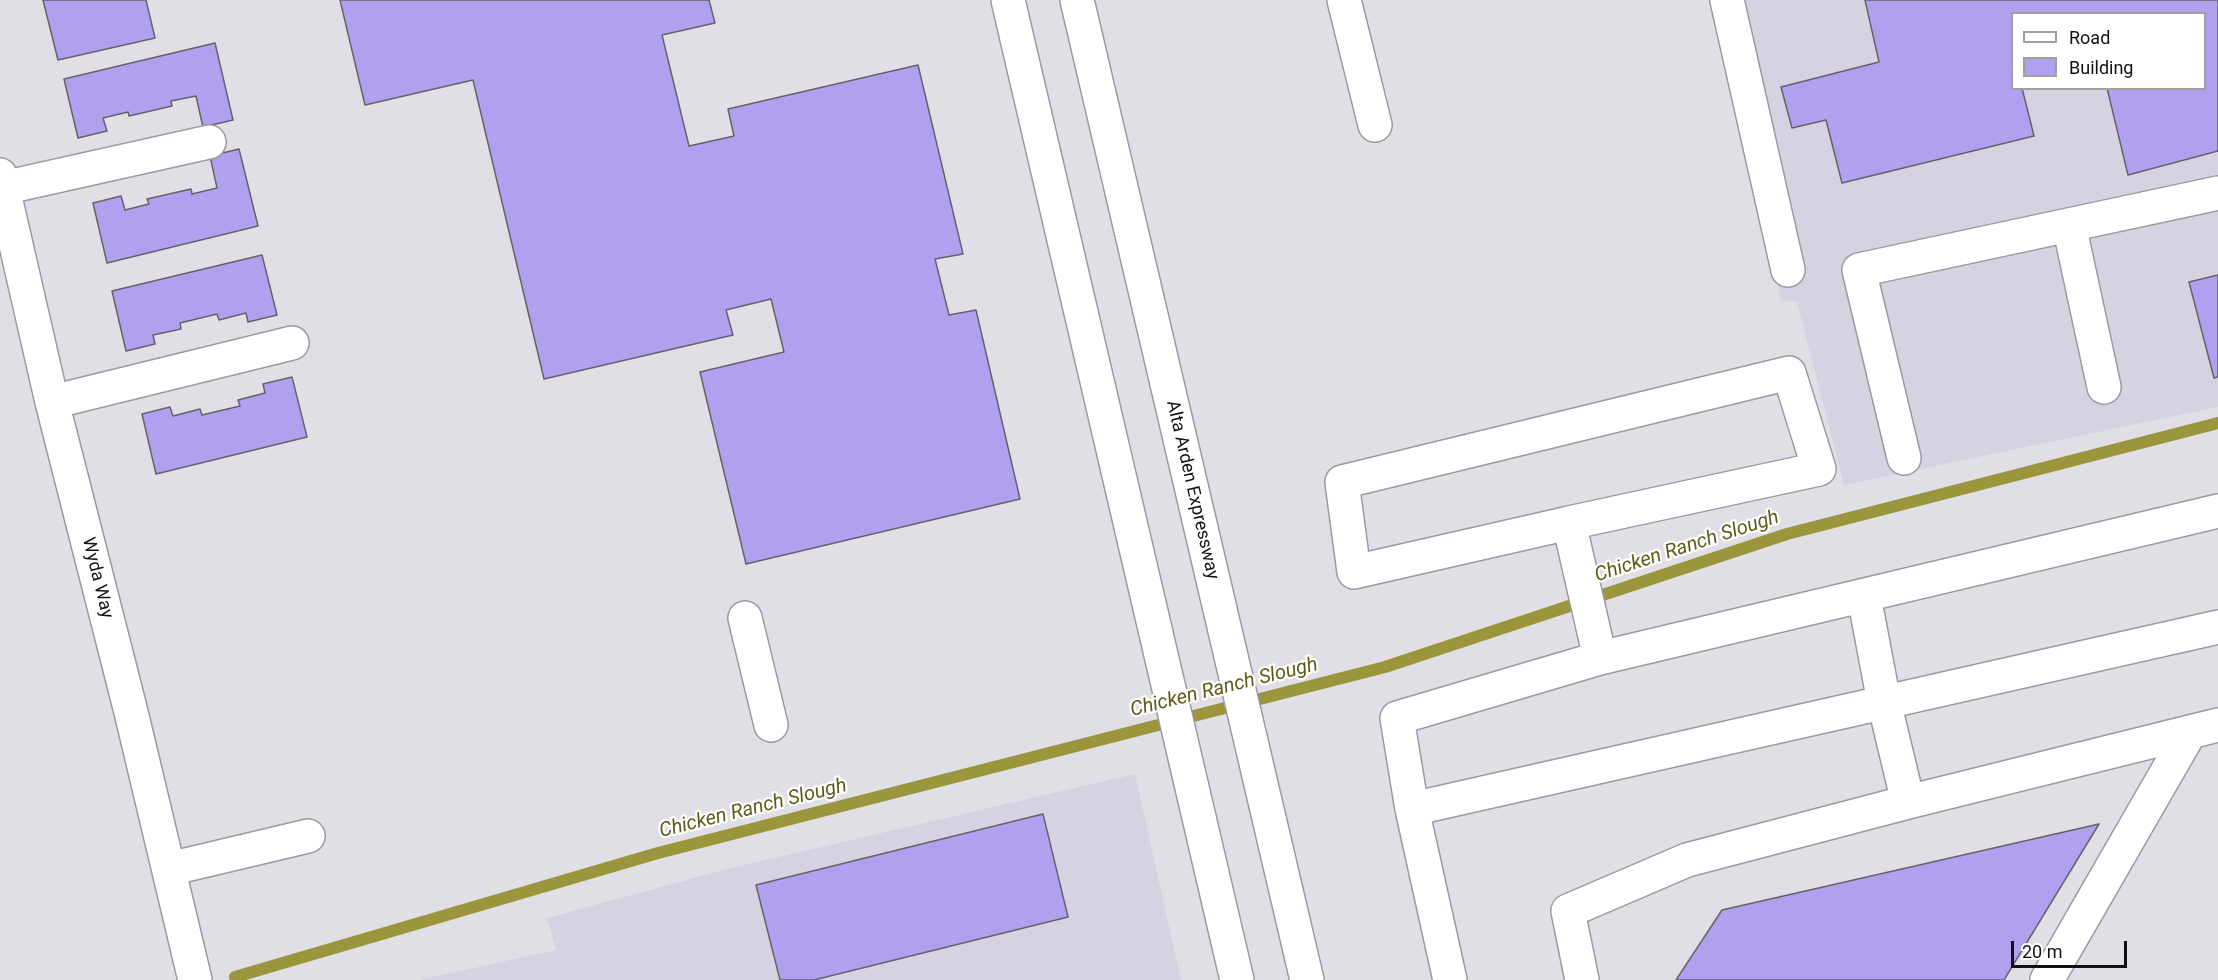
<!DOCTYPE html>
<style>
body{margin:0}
#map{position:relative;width:2218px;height:980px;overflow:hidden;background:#e0dfe6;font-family:Roboto,sans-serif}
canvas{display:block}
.legend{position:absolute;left:2011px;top:12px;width:195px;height:78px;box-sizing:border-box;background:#fff;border:2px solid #a0a0a1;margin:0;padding:8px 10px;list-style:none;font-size:18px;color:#111113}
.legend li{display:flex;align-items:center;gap:12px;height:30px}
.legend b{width:30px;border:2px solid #a0a0a1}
.scale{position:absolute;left:2011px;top:941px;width:116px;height:27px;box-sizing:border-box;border:3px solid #111113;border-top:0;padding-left:8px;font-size:18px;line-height:21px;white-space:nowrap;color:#111113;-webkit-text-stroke:4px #fff;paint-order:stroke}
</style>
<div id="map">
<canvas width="2218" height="980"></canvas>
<ul class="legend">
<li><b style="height:8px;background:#fff"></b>Road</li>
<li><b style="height:16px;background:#b1a0ef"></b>Building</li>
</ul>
<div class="scale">20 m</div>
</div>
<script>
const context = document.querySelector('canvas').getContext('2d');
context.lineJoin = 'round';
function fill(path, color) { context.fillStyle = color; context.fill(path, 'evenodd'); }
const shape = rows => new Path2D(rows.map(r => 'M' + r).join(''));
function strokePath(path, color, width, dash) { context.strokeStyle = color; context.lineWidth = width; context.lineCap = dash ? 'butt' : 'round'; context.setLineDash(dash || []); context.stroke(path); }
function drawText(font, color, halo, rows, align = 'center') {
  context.font = font + ' Roboto,sans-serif'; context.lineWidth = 4.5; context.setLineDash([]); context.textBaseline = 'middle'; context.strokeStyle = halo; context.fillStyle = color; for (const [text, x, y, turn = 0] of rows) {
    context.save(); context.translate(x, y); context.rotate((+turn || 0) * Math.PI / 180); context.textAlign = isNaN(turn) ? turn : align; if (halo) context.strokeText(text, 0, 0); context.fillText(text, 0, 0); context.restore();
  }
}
const built = shape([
 [1711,0,2218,0,2218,407,1844,485,1797,302,1781,300],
 [2012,14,2204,14,2204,88,2012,88],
 [1135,774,1181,980,419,980,556,950,547,918,727,869]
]);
const stream = shape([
 [235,977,658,853,1385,667,1787,534,2218,423]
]);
const building = shape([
 [43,0,146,0,155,38,58,60,43,0],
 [340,0,709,0,715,23,662,35,689,146,734,136,728,109,918,65,963,254,935,259,949,315,976,310,1020,499,746,564,700,372,784,352,771,299,726,310,733,335,544,379,473,80,365,105,340,0],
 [1865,0,2218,0,2218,151,2128,175,2107,88,2204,88,2204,14,2012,14,2012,88,2022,88,2034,136,1842,183,1826,120,1792,128,1781,87,1879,62,1865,0],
 [215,43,233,120,203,127,196,96,171,101,172,106,129,116,128,112,103,118,107,131,78,138,64,79,215,43],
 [239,149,258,226,107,263,93,203,121,196,125,210,149,204,147,199,191,189,192,194,217,188,210,156,239,149],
 [262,255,277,315,248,322,246,313,219,320,217,314,180,323,181,329,153,335,155,344,126,351,112,291,262,255],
 [2218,275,2218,377,2214,378,2189,282,2218,275],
 [292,377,307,437,156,474,142,414,170,407,173,416,200,409,202,415,240,406,238,400,265,393,263,384,292,377],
 [1043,814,1068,917,814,980,780,980,756,885,1043,814],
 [2099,824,2004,980,1676,980,1722,910,2099,824]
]);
const minor = shape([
 [1344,0,1375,125],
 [1727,0,1788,270],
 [0,175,52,402,131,712,195,980],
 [3,188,209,142],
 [2069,225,2104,387],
 [52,402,292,343],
 [1904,458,1859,270,2218,193],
 [1569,523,1819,469,1789,373,1342,482,1354,572,1569,523,1600,658],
 [745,618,771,725],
 [1908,802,2218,725],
 [1412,809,2218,627],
 [169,869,308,836],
 [1450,980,1412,809,1397,718,1600,658,2218,511],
 [1582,980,1568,911,1687,860,1908,802,1884,702,1864,596],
 [2047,980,2190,732]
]);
const major = shape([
 [1008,0,1237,980],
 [1077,0,1307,980]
]);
const streetNames = [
 ["Alta Arden Expressway",1192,490,77],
 ["Wyda Way",97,578,76]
];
const waterNames = [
 ["Chicken Ranch Slough",1687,547,-18],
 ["Chicken Ranch Slough",1224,688,-14],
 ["Chicken Ranch Slough",753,809,-14]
];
fill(built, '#d5d3e1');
strokePath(stream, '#9b953b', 12);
fill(building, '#b1a0ef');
strokePath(building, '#646369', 1.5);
strokePath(minor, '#9b9aa1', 36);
strokePath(major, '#9b9aa1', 36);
strokePath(minor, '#fff', 33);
strokePath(major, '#fff', 33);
drawText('18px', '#111113', '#fff', streetNames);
drawText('italic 20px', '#5f5a18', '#fff', waterNames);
</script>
